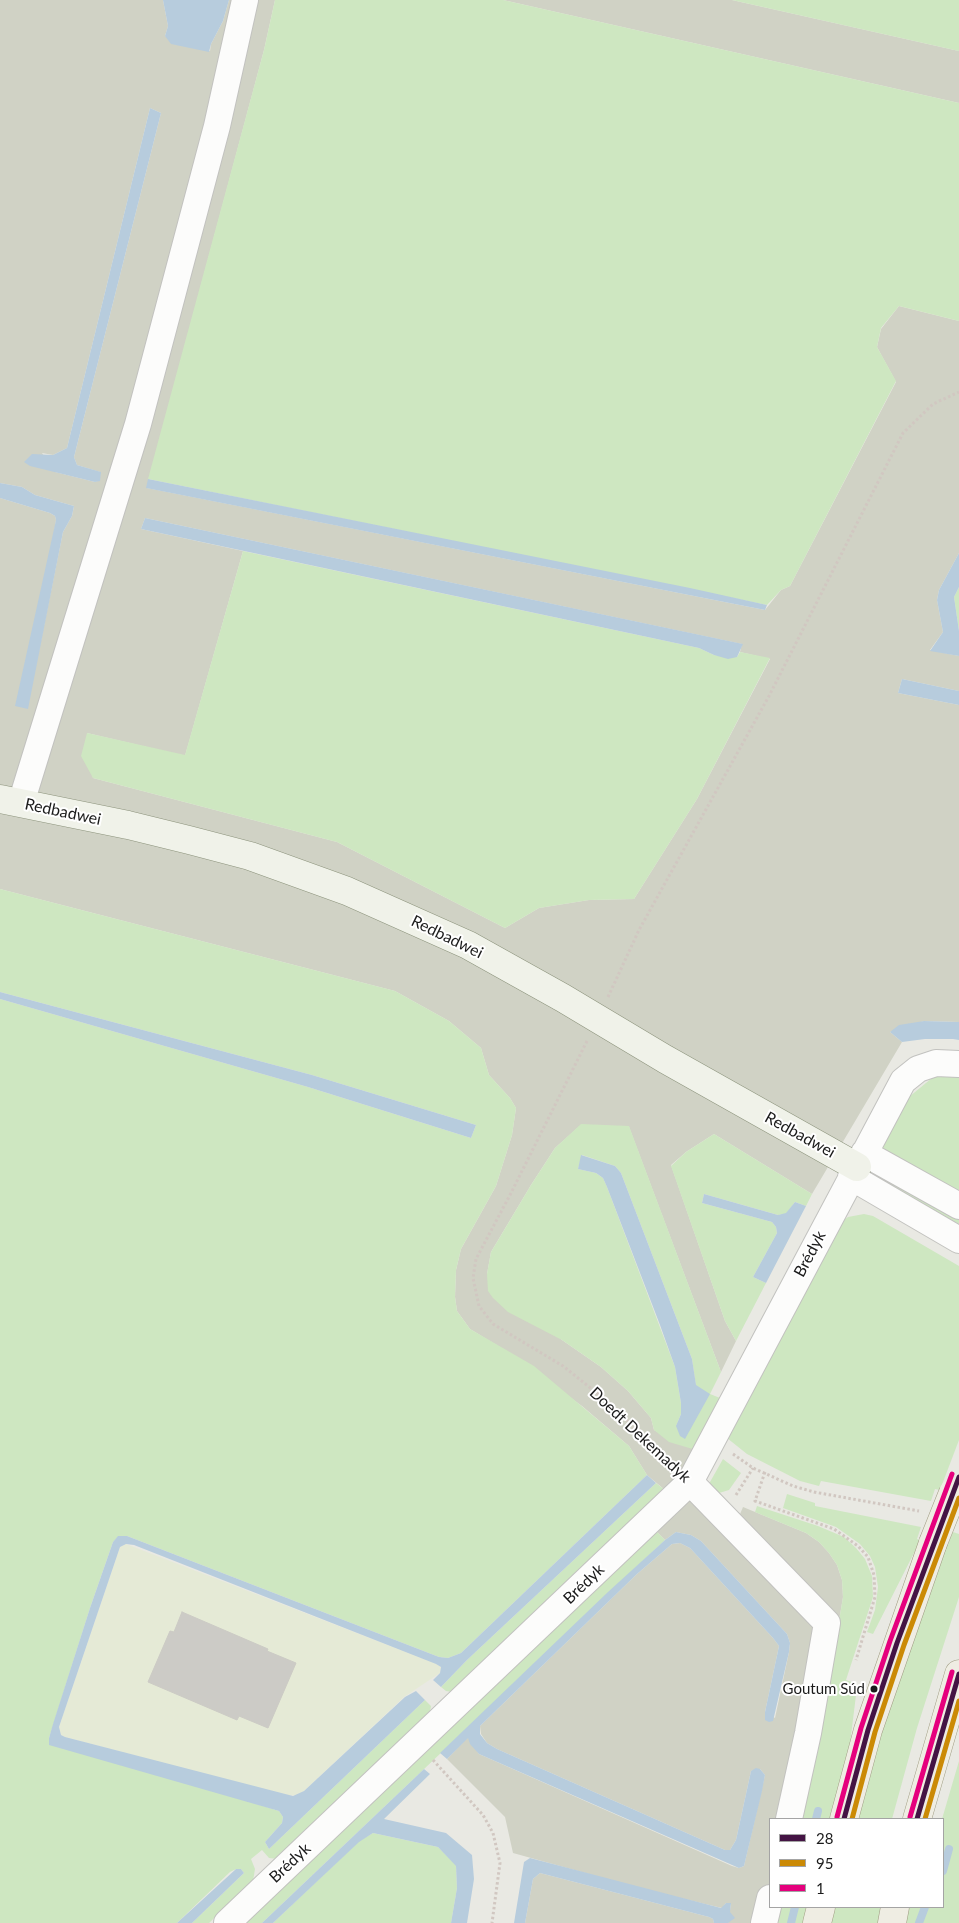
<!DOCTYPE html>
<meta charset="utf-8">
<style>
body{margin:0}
#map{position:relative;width:959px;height:1923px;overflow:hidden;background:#e9e9e3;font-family:Lato,sans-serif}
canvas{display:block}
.legend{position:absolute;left:769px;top:1818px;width:175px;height:90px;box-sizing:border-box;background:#fff;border:1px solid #a4a4a4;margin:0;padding:6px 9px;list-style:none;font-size:15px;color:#1b1b1b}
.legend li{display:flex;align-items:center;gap:10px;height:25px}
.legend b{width:25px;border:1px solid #a4a4a4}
</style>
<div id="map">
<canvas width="959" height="1923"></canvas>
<ul class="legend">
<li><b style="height:6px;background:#441444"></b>28</li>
<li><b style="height:6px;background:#cb8a05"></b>95</li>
<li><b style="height:6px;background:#e5007d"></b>1</li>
</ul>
</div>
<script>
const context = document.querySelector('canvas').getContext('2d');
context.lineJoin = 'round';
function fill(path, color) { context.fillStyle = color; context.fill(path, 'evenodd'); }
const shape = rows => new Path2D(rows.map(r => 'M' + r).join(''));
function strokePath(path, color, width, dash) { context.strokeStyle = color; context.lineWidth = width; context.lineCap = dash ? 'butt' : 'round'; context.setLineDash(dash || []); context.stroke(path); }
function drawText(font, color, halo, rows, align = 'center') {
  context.font = font + ' Lato,sans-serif'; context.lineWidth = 4; context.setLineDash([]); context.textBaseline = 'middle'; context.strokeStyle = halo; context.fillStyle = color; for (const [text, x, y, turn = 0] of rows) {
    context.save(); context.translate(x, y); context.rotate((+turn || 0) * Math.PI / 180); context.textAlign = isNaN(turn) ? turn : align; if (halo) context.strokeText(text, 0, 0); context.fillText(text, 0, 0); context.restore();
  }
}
const construction = shape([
 [0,0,163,0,168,26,165,36,210,51,211,44,223,21,229,0,275,0,264,50,147,488,765,610,781,590,790,586,896,382,877,347,881,329,899,306,959,321,959,553,939,590,937,600,943,632,930,650,959,656,959,691,902,679,898,693,959,705,959,1022,924,1021,890,1032,902,1042,812,1194,714,1134,686,1152,671,1165,725,1321,736,1341,721,1372,629,1127,581,1125,555,1148,531,1185,491,1252,487,1274,562,1340,601,1367,628,1391,651,1418,654,1430,696,1450,680,1474,665,1490,647,1475,629,1446,582,1406,498,1346,470,1329,457,1311,455,1297,456,1270,461,1249,496,1186,512,1135,516,1108,510,1098,489,1075,481,1048,449,1021,395,991,0,889,0,498,50,513,55,516,56,520,27,709,63,532,72,516,74,506,35,495,22,487,0,483],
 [150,108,161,113,74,457,77,465,100,472,100,480,95,482,55,472,42,453,53,455,67,448],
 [145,518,742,644,740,652,770,659,697,799,634,899,589,900,539,908,505,928,337,842,93,778,87,733,185,756,243,551,141,529],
 [503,0,732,0,959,51,959,103],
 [687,1496,738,1519,743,1507,806,1533,819,1542,829,1553,837,1565,842,1580,843,1597,840,1615,798,1819,770,1819,770,1907,774,1923,728,1923,731,1904,726,1903,722,1908,643,1889,513,1853,505,1817,447,1759,468,1737,479,1754,732,1866,739,1868,744,1866,765,1775,760,1769,751,1771,736,1840,730,1850,725,1850,497,1749,487,1743,481,1734,480,1726,637,1574,672,1544,680,1543,690,1548,773,1638,779,1646,765,1712,775,1718,789,1652,790,1643,787,1634,701,1541,691,1535,676,1532,665,1540,655,1530],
 [540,1873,709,1917,713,1919,714,1923,525,1923,533,1879]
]);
const farmland = shape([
 [126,1544,437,1664,441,1667,440,1673,404,1697,304,1791,297,1795,286,1796,65,1737,61,1735,59,1727,120,1547]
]);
const grass = shape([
 [275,0,503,0,959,103,959,321,899,306,881,328,877,347,896,381,790,586,781,590,767,605,148,479,264,50],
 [732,0,959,0,959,51],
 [243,551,699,648,714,655,737,657,740,652,770,658,697,799,634,899,589,900,539,908,505,928,337,842,93,778,81,756,87,733,185,755],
 [959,587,959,631,954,597],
 [0,889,395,991,449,1021,481,1048,489,1075,510,1098,516,1108,512,1135,496,1186,461,1249,456,1270,455,1297,457,1311,470,1329,534,1366,629,1446,647,1475,461,1653,448,1658,439,1657,127,1536,118,1537,113,1542,90,1608,49,1738,279,1811,283,1817,282,1823,265,1842,269,1849,425,1700,431,1706,430,1712,278,1859,269,1858,262,1850,251,1859,255,1869,253,1881,209,1923,192,1923,244,1873,241,1869,236,1869,230,1872,177,1923,0,1923,0,999,308,1087,471,1138,476,1125,312,1075,0,992],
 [945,1075,959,1075,959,1197,877,1152,909,1097,932,1078],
 [581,1124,629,1126,721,1372,710,1394,725,1400,696,1450,669,1442,654,1430,651,1418,628,1391,601,1367,562,1340,508,1312,493,1298,488,1291,487,1274,491,1252,531,1185,555,1148],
 [582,1155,615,1166,621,1173,692,1359,696,1386,676,1426,681,1414,681,1403,675,1367,607,1187,603,1178,596,1173,578,1169],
 [714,1134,812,1194,806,1206,795,1202,786,1214,778,1215,704,1194,702,1203,772,1222,776,1227,777,1233,753,1277,766,1283,736,1341,725,1321,671,1166,686,1152],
 [878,1169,959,1214,959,1224,876,1177],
 [864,1214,873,1216,959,1266,959,1440,940,1490,935,1489,931,1501,821,1481,819,1486,800,1481,747,1454,727,1438,841,1222,848,1217],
 [723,1459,741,1473,729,1490,719,1493,710,1486,710,1482],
 [656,1483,665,1490,452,1692,446,1691,441,1687,467,1660],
 [787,1494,815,1503,815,1506,921,1527,917,1539,920,1540,917,1547,873,1634,867,1632,875,1610,878,1587,875,1567,870,1556,860,1544,836,1527,783,1508],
 [757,1506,818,1526,844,1537,856,1548,865,1559,872,1576,873,1597,846,1680,857,1684,857,1687,849,1752,830,1819,798,1819,840,1615,843,1597,842,1580,837,1565,829,1553,819,1542,806,1533,755,1512],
 [655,1530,665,1540,262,1923,241,1923],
 [953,1532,959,1534,959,1597,917,1728,892,1819,857,1819,881,1733,946,1545,948,1545],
 [959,1761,959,1923,904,1923,909,1907,943,1907,942,1819],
 [373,1833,438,1847,456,1865,457,1888,451,1923,273,1923,359,1841],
 [778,1907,808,1907,804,1923,774,1923],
 [834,1907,881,1907,878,1923,830,1923]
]);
const water = shape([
 [163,0,229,0,223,21,211,44,209,52,171,44,165,36,168,26],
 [150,108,161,113,74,457,77,465,101,472,100,481,95,482,30,466,24,462,32,454,53,455,67,448],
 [148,479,690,588,767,605,765,610,146,488],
 [0,483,22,487,35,495,74,506,72,516,63,532,28,709,15,706,56,520,55,516,50,513,0,498],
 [145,518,743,644,737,657,728,659,714,655,699,648,141,529],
 [959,553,959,587,954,597,959,631,959,656,930,651,943,632,937,600,939,590],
 [902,679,959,691,959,705,898,693],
 [0,992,312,1075,476,1125,471,1138,308,1087,0,999],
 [924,1021,959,1022,959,1040,953,1039,925,1039,902,1042,890,1032,899,1025],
 [581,1155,615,1166,621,1173,692,1359,696,1385,710,1394,685,1439,680,1436,676,1426,681,1414,681,1403,675,1367,660,1325,607,1187,603,1178,596,1173,578,1169],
 [704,1194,778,1215,786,1213,795,1202,806,1206,766,1283,753,1277,777,1233,776,1227,772,1222,702,1203],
 [647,1475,656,1483,467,1660,441,1687,433,1680,440,1673,441,1667,436,1664,134,1545,126,1544,120,1547,59,1727,61,1735,65,1737,293,1796,304,1791,405,1697,416,1691,425,1700,269,1849,265,1842,282,1823,283,1817,279,1811,49,1745,49,1738,53,1724,90,1608,113,1542,118,1536,127,1536,439,1657,448,1658,461,1653],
 [676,1532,691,1535,701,1541,787,1634,790,1643,789,1652,773,1721,769,1722,765,1720,765,1712,779,1646,773,1638,690,1548,680,1543,672,1544,637,1574,480,1726,480,1734,487,1743,497,1749,725,1850,730,1850,736,1840,751,1771,756,1768,760,1769,765,1775,762,1791,744,1866,739,1868,479,1754,470,1744,468,1738,447,1759,440,1753,608,1592,665,1540],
 [424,1769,430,1774,384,1819,446,1833,472,1855,474,1879,467,1923,451,1923,457,1888,456,1866,438,1847,373,1833,359,1842,273,1923,262,1923],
 [530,1858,721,1908,726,1903,731,1903,730,1912,735,1918,728,1923,714,1923,713,1919,709,1917,540,1873,533,1879,525,1923,514,1923,524,1862],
 [236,1869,241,1869,244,1873,192,1923,177,1923]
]);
const stream = shape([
 [816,1819,818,1811],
 [943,1871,949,1849],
 [791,1923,795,1907],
 [919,1923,925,1907]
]);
const building = shape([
 [182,1612,268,1649,267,1651,296,1663,268,1728,239,1716,237,1720,148,1682,170,1631,174,1632,182,1612]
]);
const path = shape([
 [608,997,639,930,769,696,903,433,933,404,959,392],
 [587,1041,511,1193,476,1259,473,1278,479,1306,493,1324,563,1366,618,1410,658,1455,670,1465],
 [733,1454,753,1468,793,1486,814,1492,919,1511],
 [765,1472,755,1501,834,1529,858,1546,868,1557,874,1575,875,1597,856,1660],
 [736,1495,753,1468],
 [433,1760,483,1815,493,1833,500,1863,492,1923]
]);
const street = shape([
 [21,803,138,424,217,126,245,0],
 [864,1153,959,1206],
 [851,1177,959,1240],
 [690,1482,827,1623,808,1733,789,1819],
 [227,1923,690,1482,903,1081,918,1069,936,1063,959,1064],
 [764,1923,770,1898]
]);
const secondary = shape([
 [0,799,128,825,189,840,250,856,347,891,468,945,563,998,665,1059,857,1167]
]);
const primary = shape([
 [844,1819,868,1730,933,1543],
 [917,1819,959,1674],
 [817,1923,821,1907],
 [892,1923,895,1907]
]);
const primaryBridge = shape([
 [933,1543,953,1493]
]);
const bus1 = shape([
 [844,1819,868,1730,897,1643,959,1477],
 [917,1819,959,1674]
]);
const bus2 = shape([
 [852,1819,875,1732,904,1645,959,1498],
 [925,1819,959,1701]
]);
const bus3 = shape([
 [837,1817,861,1728,890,1641,952,1474],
 [910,1817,952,1672]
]);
const markers = [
 [874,1689,4.5,"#1b1b1b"]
];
const busNames = [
 ["Goutum Súd",865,1689]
];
const streetNames = [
 ["Redbadwei",63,812,12],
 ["Redbadwei",447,937,26],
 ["Redbadwei",800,1135,29],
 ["Brédyk",810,1254,-62],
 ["Doedt Dekemadyk",640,1435,43],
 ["Brédyk",584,1584,-44],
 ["Brédyk",290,1863,-43]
];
fill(construction, '#d0d2c5');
fill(farmland, '#e5ead6');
fill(grass, '#cee7c1');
fill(water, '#b7ccdd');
strokePath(stream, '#b7ccdd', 8);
fill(building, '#cccbc6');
strokePath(building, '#cccbc5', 1);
strokePath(street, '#c2c2bf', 28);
strokePath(secondary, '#8c937c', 29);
strokePath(primary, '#9e9b81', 29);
strokePath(path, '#d1c7c1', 3, [2.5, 2.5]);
strokePath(street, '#fcfcfb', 26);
strokePath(secondary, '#f0f2e9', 28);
strokePath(primary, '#efede3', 28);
strokePath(primaryBridge, '#9e9b81', 29, []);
strokePath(primaryBridge, '#efede3', 28);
strokePath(bus1, '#441444', 5);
strokePath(bus2, '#cb8a05', 5);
strokePath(bus3, '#e5007d', 5);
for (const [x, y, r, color] of markers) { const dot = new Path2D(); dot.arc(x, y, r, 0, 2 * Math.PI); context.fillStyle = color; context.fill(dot); strokePath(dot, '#fff', 2); }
drawText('15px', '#1b1b1b', '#fff', busNames, 'right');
drawText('16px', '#1b1b1b', '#fff', streetNames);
</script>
